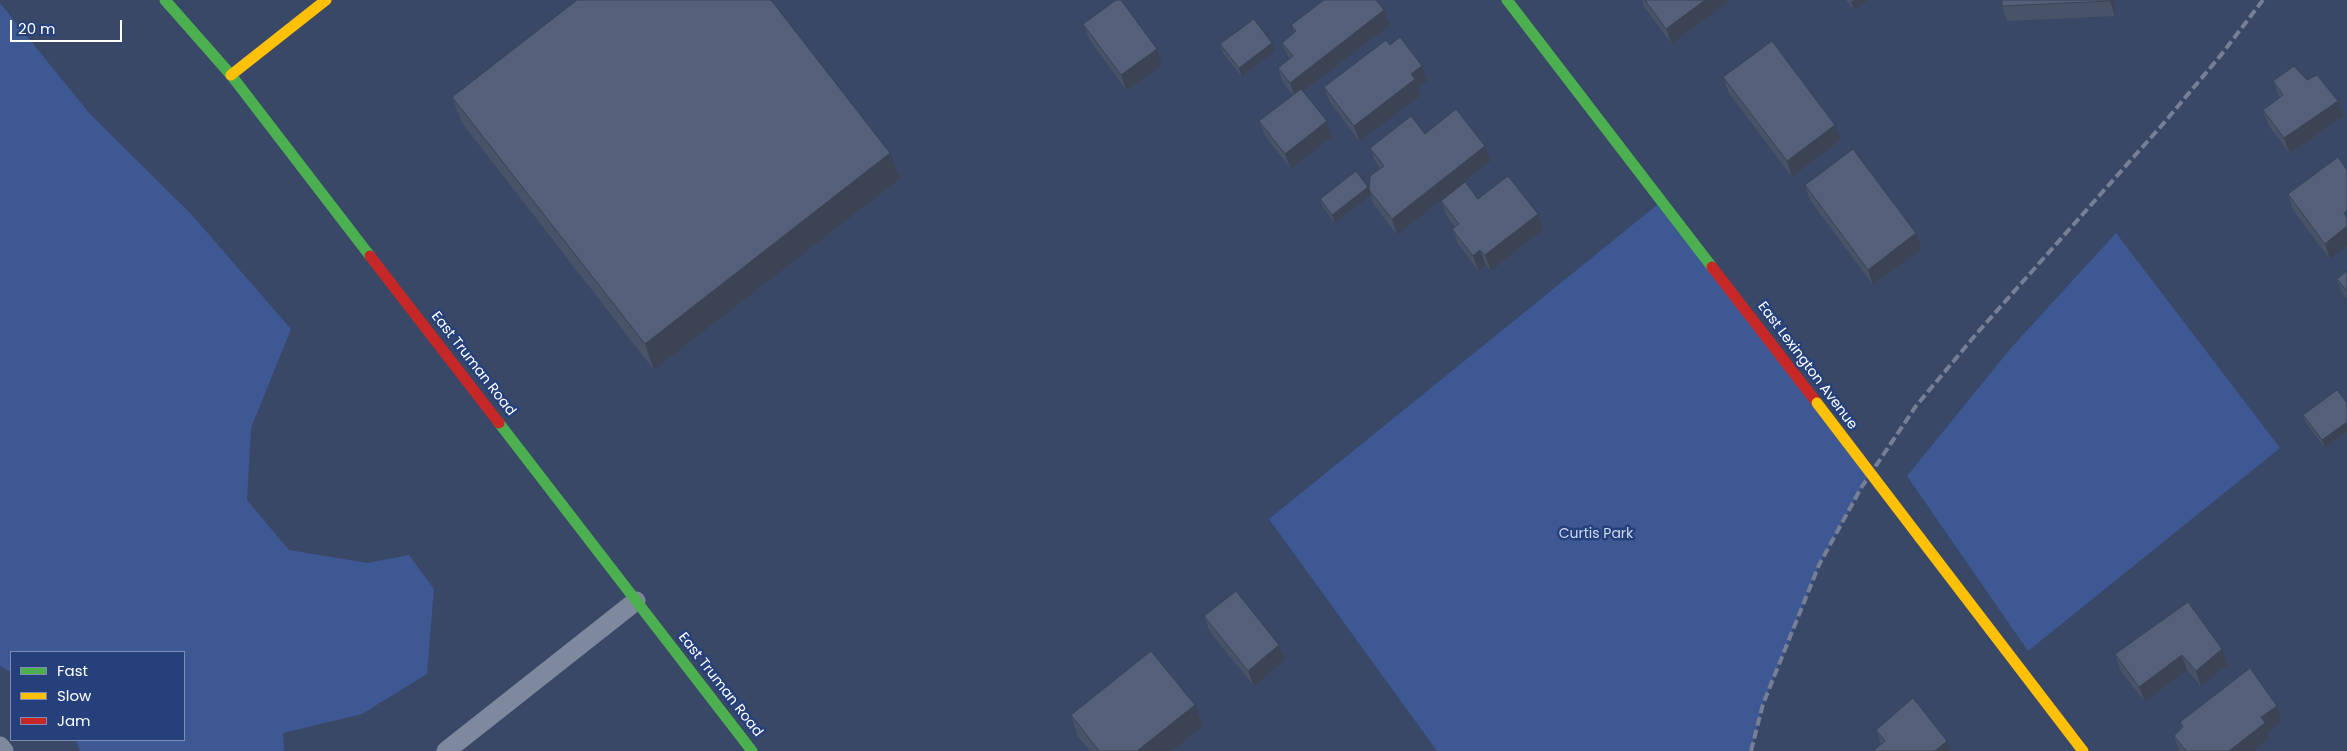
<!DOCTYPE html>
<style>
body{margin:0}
#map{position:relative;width:2347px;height:751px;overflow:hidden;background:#3a4867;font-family:Poppins,sans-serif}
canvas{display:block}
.legend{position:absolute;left:10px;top:651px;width:175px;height:90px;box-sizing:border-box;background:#26407b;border:1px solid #7d8cb0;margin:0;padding:6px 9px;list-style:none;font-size:15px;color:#fff}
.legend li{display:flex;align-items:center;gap:10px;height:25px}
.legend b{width:25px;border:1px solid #7d8cb0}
.scale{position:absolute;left:10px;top:20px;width:112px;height:22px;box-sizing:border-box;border:2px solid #fff;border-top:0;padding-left:6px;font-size:15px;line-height:18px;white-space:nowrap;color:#fff;-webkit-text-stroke:4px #26407b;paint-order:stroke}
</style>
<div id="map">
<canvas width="2347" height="751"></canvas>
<ul class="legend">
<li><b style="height:6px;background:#4caf50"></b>Fast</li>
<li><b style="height:6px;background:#ffc107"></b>Slow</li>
<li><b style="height:6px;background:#c62828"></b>Jam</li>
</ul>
<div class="scale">20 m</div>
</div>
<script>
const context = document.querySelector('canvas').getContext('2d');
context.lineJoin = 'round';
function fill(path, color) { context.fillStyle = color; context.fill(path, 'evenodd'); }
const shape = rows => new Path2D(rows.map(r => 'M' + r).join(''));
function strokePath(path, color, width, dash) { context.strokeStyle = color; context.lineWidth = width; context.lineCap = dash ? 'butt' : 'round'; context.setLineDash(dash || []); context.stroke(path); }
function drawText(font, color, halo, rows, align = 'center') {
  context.font = font + ' Poppins,sans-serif'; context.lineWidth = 5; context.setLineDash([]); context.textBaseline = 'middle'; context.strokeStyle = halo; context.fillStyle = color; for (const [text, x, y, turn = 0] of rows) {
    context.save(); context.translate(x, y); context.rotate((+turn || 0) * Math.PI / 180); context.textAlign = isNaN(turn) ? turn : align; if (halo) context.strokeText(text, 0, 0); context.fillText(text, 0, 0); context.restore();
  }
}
const green = shape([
 [0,3,90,114,191,214,291,329,251,428,247,500,289,550,368,563,409,555,434,589,427,674,362,714,283,733,284,751,80,751,76,740,184,740,184,652,11,652,11,672,0,666],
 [1662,201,1870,472,1819,565,1763,704,1751,751,1437,751,1269,519],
 [2116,233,2280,448,2028,651,1907,476,2011,348]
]);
const lane = shape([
 [0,746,4,751],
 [446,751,636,601]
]);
const fast = shape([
 [165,0,231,75,370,256],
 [1507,0,1712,267],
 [499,423,752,751]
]);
const slow = shape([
 [231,75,326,0],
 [1920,538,2083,751]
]);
const jam = shape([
 [370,256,499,423],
 [1712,267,1817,403]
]);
const rail = shape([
 [1751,751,1763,704,1819,565,1861,488,1916,406,1978,332,2163,124,2221,55,2263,0]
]);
const slowBridge = shape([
 [1817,403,1920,538]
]);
const wall = shape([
 [1642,0,1731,0,1672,44,1644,7],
 [1846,0,1868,0,1854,10],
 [2002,0,2115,0,2115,16,2007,21,2002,6],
 [1083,24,1162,65,1127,91,1089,39],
 [1291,25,1390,25,1303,92,1327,121,1332,137,1291,169,1265,136,1259,121,1293,95,1283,83,1278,68,1289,59,1282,43,1294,33],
 [1220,44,1275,51,1242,77,1223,53],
 [1390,45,1427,81,1418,88,1421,95,1360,142,1330,102,1324,87],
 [1723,77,1841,140,1792,177,1729,93],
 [2307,80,2338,101,2344,116,2290,154,2269,126,2263,110,2280,98,2273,81],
 [452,97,900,179,654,370,462,123],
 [1425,134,1485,146,1491,161,1397,235,1374,205,1371,195,1335,223,1323,207,1320,199,1369,188,1380,168,1376,163,1370,148],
 [2338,157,2330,259,2293,210,2288,194],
 [1805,185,1922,249,1873,285,1810,200],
 [1478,199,1543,230,1491,271,1486,265,1479,271,1458,244,1452,229,1455,227,1447,216,1441,201],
 [2347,271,2347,299,2343,294,2337,279],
 [2347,403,2347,432,2325,448,2306,423,2303,415],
 [1204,616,1279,645,1285,660,1254,686,1210,632],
 [2222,649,2228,665,2201,686,2187,670,2145,702,2120,670,2115,654],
 [2277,706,2282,721,2268,732,2270,738,2254,751,2180,751,2174,736,2182,728,2180,722],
 [1071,715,1203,726,1172,751,1090,751,1078,737],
 [1876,730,1947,741,1881,744]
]);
const shadedWall = shape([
 [1705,0,1731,0,1672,44,1666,29],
 [1854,0,1868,0,1854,10,1851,2],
 [2110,0,2115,0,2115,16,2110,1],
 [1384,10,1390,25,1295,98,1290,83],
 [1272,43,1275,51,1242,77,1239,68],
 [1157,49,1162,65,1127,91,1121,75],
 [1422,66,1427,81,1418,88,1421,95,1360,142,1354,126,1411,74],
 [2338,101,2344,116,2290,154,2284,138],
 [1327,121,1332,137,1291,169,1285,154],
 [1835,125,1841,140,1792,177,1787,161],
 [1485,146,1491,161,1397,235,1392,219],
 [890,153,900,179,654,370,645,344],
 [1368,187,1371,195,1335,223,1332,215],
 [1538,214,1543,230,1491,271,1485,255],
 [2347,226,2347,246,2330,259,2325,244],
 [1916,233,1922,249,1873,285,1868,270],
 [1480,250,1486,265,1479,271,1473,256],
 [2347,422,2347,432,2325,448,2322,440],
 [1279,645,1285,660,1254,686,1248,671],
 [2222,649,2228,665,2201,686,2196,671],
 [2182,655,2187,670,2145,702,2139,687],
 [1195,705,1203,726,1172,751,1137,751],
 [2277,706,2282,721,2268,732,2270,738,2254,751,2229,751,2261,717],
 [1947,741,1950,751,1935,751]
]);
const building = shape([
 [577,0,771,0,890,153,645,344,452,97,577,0],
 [1116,0,1121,0,1157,49,1121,75,1083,24,1116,0],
 [1324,0,1376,0,1384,10,1290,83,1278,68,1293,56,1282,43,1296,31,1291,25,1324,0],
 [1645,0,1705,0,1666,29,1645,0],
 [2002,0,2110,0,2110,1,2002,6,2002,0],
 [1254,19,1272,43,1239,68,1220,44,1254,19],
 [1400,37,1422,66,1411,74,1415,79,1354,126,1324,87,1386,40,1390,45,1400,37],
 [1772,41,1835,125,1787,161,1723,77,1772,41],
 [2294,66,2307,80,2317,75,2338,101,2284,138,2263,110,2283,95,2273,81,2294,66],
 [1301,89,1327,121,1285,154,1259,121,1301,89],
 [1456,109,1485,146,1392,219,1369,190,1370,176,1384,166,1370,148,1411,116,1425,134,1456,109],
 [1853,149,1916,233,1868,270,1805,185,1853,149],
 [2338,157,2347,170,2347,210,2344,213,2347,218,2347,226,2325,244,2288,194,2338,157],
 [1356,171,1368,187,1332,215,1320,199,1356,171],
 [1508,176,1538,214,1485,255,1480,250,1473,256,1452,229,1459,224,1441,201,1465,182,1478,199,1508,176],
 [2347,271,2347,291,2337,279,2347,271],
 [2337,390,2347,403,2347,422,2322,440,2303,415,2337,390],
 [1236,591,1279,645,1248,671,1204,616,1236,591],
 [2188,602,2222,649,2196,671,2182,655,2139,687,2115,654,2188,602],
 [1151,651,1195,705,1137,751,1099,751,1071,715,1151,651],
 [2250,668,2277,706,2261,717,2265,723,2229,751,2186,751,2174,736,2183,727,2180,722,2250,668],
 [1913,698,1947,741,1935,751,1873,751,1885,741,1876,730,1913,698]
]);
const streetNames = [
 ["East Truman Road",473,364,52],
 ["East Lexington Avenue",1807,366,53],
 ["East Truman Road",720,685,52]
];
const parkNames = [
 ["Curtis Park",1596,534]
];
fill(green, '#3d5893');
strokePath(lane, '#7e899e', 19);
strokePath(fast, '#4caf50', 11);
strokePath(slow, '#ffc107', 11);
strokePath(jam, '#c62828', 11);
strokePath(rail, '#767f96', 4, [9, 4]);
strokePath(slowBridge, '#ffc107', 11);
fill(wall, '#485368');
fill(shadedWall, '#3b4355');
fill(building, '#546079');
strokePath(building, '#3b4355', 1);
drawText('14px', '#fff', '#26407b', streetNames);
drawText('14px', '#ccd9f3', '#26407b', parkNames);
</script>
